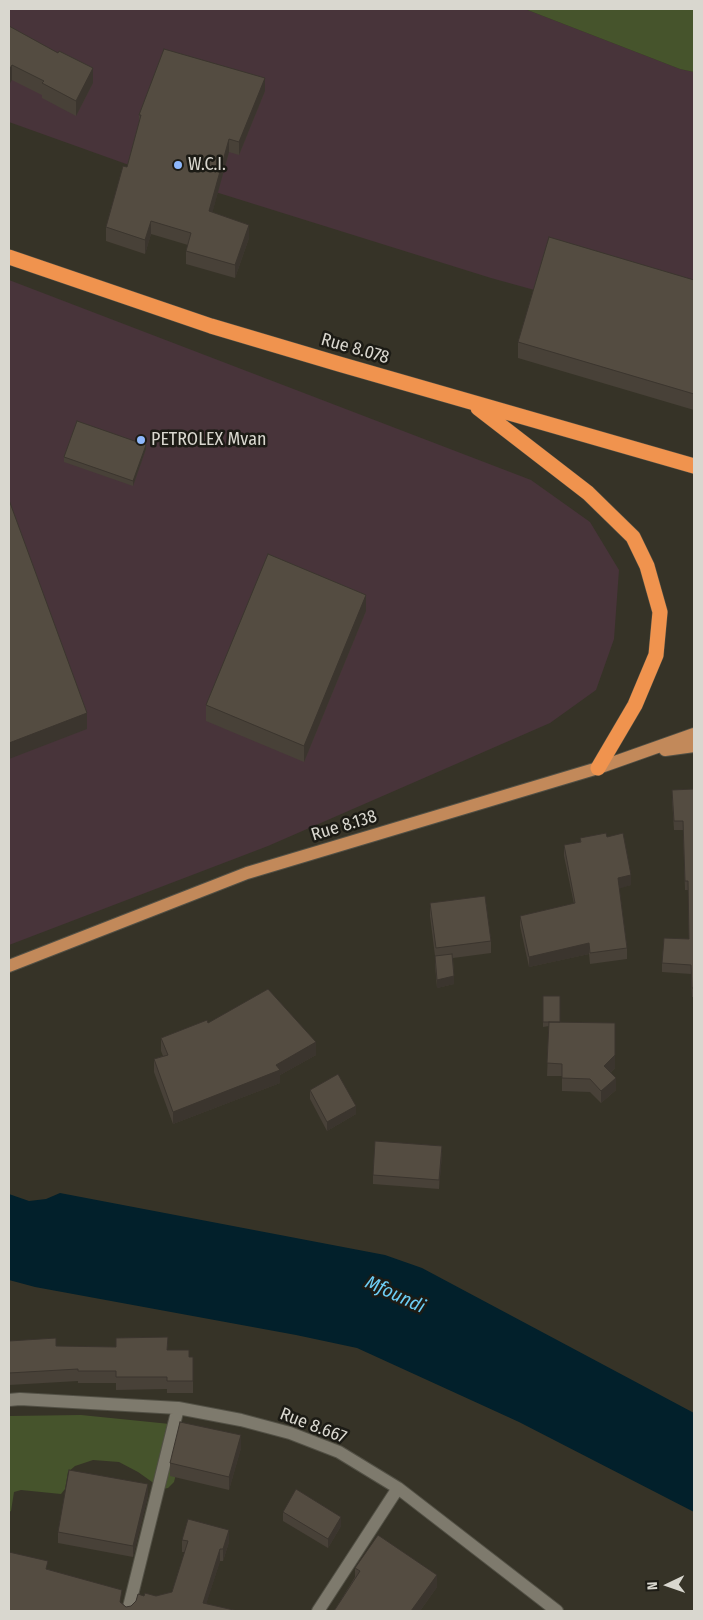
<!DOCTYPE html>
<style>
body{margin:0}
#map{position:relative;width:703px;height:1620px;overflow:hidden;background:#363327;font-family:"Fira Sans Condensed",sans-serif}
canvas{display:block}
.frame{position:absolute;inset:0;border:10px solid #d9d7cf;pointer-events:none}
.north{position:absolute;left:643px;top:1560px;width:50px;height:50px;-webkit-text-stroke:4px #1c1b15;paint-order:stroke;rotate:267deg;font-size:14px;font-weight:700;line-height:20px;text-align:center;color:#d9d7cf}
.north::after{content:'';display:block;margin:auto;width:18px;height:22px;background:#d9d7cf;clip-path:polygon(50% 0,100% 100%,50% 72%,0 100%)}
</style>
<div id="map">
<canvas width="703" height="1620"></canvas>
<div class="frame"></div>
<div class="north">N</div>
</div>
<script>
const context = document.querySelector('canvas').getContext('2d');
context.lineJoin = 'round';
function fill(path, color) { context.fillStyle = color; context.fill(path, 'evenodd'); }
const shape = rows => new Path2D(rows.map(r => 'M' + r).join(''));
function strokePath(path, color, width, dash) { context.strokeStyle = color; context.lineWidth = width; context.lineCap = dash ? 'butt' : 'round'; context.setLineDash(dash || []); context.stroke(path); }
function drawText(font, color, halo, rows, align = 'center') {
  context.font = font + ' "Fira Sans Condensed",sans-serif'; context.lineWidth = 5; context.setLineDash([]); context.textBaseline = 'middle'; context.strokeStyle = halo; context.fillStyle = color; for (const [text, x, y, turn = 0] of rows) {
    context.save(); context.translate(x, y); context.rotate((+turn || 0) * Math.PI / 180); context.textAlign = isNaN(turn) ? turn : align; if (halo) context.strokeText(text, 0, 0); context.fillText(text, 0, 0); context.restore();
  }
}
const industrial = shape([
 [9,9,525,9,680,69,694,72,694,334,491,278,129,165,9,122],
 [9,280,531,480,590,522,619,570,614,639,596,690,550,723,268,846,9,945]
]);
const green = shape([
 [525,9,694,9,694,72,680,69],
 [81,1415,170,1424,178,1466,174,1482,168,1488,162,1489,138,1472,119,1462,93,1460,75,1466,68,1472,65,1489,61,1494,21,1490,14,1492,11,1511,9,1512,9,1416]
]);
const water = shape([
 [60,1193,385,1255,422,1268,694,1413,694,1512,519,1422,357,1348,296,1335,35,1287,9,1280,9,1194,29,1201,46,1199]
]);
const street = shape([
 [9,1400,20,1399,178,1408,241,1420,290,1433,339,1452,398,1488,557,1611],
 [128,1611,178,1408],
 [318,1611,398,1488]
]);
const primary = shape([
 [665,750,694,746],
 [9,966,247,873,598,768,694,734]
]);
const highway = shape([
 [9,257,211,326,339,364,694,466],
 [478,408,588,493,633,537,647,566,660,612,656,655,635,705,598,768]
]);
const wall = shape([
 [9,26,93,83,76,116,42,98,42,95,12,80],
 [265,91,239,155,229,152,212,213,249,238,235,278,186,264,186,251,188,245,151,234,145,254,106,241,106,227,127,167,139,122,139,115],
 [694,280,694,410,518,358,518,342],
 [146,449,133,486,64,462,64,457],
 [366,611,304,762,206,721,206,705],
 [694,789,694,997,692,997,691,974,662,972,662,963,689,939,688,890,685,890,683,830,674,830,672,799],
 [607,837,631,885,619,888,627,948,627,959,590,964,589,954,529,967,520,926,520,916,574,904,564,856,564,845,580,842,580,838],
 [430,903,491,941,491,953,453,958,454,984,437,988,435,965,435,956,430,916],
 [543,996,560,1023,615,1068,611,1072,616,1090,601,1103,590,1092,562,1091,562,1076,547,1076,549,1026,543,1027],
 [208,1023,316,1055,280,1075,280,1083,173,1124,154,1072,154,1059,163,1056,161,1051,161,1038],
 [310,1090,356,1114,327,1131,310,1099],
 [442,1154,439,1189,373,1184,373,1175],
 [9,1341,56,1346,168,1350,189,1357,193,1357,193,1393,167,1393,167,1389,116,1390,116,1383,78,1383,78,1381,9,1385],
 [241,1448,229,1490,170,1476,170,1463],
 [148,1496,133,1557,58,1543,58,1532],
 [283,1512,341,1526,328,1548,283,1521],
 [182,1540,229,1542,223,1561,220,1561,206,1604,9,1611,48,1569,122,1603,126,1607,131,1606,144,1596,156,1596,172,1592,185,1552,182,1552],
 [355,1568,437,1587,420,1611,334,1611,355,1577]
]);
const shadedWall = shape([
 [12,65,12,80,9,85,9,70],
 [93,68,93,83,76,116,76,101],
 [265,78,265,91,239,155,239,142],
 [229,139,229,152,209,225,209,211],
 [151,221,151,234,145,254,145,240],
 [249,225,249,238,235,278,235,265],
 [146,445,146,449,133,486,133,481],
 [366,595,366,611,304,762,304,746],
 [87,713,87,729,9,759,9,743],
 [631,875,631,885,618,889,618,878],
 [589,943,589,954,529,967,529,957],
 [454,976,454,984,437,988,437,980],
 [615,1023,615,1068,604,1078,604,1066],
 [316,1042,316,1055,280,1075,280,1083,173,1124,173,1112,276,1065],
 [616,1078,616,1090,601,1103,601,1091],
 [356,1106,356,1114,327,1131,327,1122],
 [442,1146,442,1154,439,1189,439,1180],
 [241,1435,241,1448,229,1490,229,1477],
 [148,1484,148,1496,133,1557,133,1546],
 [341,1517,341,1526,328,1548,328,1539],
 [229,1530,229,1542,223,1561,223,1549],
 [220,1549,220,1561,204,1611,203,1603],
 [437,1575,437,1587,420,1611,411,1611]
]);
const building = shape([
 [9,26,58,53,59,51,93,68,76,101,42,83,44,81,12,65,9,70,9,26],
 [164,49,265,78,239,142,229,139,209,211,249,225,235,265,186,251,191,233,151,221,145,240,106,227,123,166,127,167,141,115,139,115,164,49],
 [549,237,694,280,694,394,518,342,549,237],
 [77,421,146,445,133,481,64,457,77,421],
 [9,500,87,713,9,743,9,500],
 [268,554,366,595,304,746,206,705,268,554],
 [694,789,694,988,692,988,691,965,662,963,664,938,689,939,688,881,685,881,683,821,674,821,672,790,694,789],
 [606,833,607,837,623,833,631,875,618,878,627,948,590,953,589,943,529,957,520,916,575,903,564,845,581,842,580,838,606,833],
 [485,896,491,941,436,948,430,903,485,896],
 [452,954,454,976,437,980,435,956,452,954],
 [268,989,316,1042,276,1065,280,1070,173,1112,154,1059,168,1055,161,1038,207,1020,208,1023,268,989],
 [543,996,560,996,560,1022,543,1022,543,996],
 [549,1022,615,1023,615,1055,604,1066,616,1078,601,1091,590,1079,562,1078,562,1064,547,1063,549,1022],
 [338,1074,356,1106,327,1122,310,1090,338,1074],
 [375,1141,442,1146,439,1180,373,1175,375,1141],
 [168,1337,167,1350,189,1350,189,1357,193,1357,193,1381,167,1381,167,1377,116,1377,116,1371,78,1371,78,1369,9,1373,9,1341,56,1338,56,1346,116,1347,116,1338,168,1337],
 [180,1422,241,1435,229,1477,170,1463,180,1422],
 [69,1470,148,1484,133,1546,58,1532,69,1470],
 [296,1489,341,1517,328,1539,283,1512,296,1489],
 [188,1519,229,1530,223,1549,220,1549,203,1603,238,1611,9,1611,9,1552,48,1561,46,1569,122,1590,120,1602,126,1607,131,1606,136,1601,138,1594,144,1596,145,1593,156,1596,172,1592,188,1541,182,1540,188,1519],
 [378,1535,437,1575,411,1611,334,1611,360,1571,355,1568,378,1535]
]);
const markers = [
 [178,165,5,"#8eb8fd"],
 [141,440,5,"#8eb8fd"]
];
const poiNames = [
 ["W.C.I.",188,165],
 ["PETROLEX Mvan",151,440]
];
const streetNames = [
 ["Rue 8.078",355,349,16],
 ["Rue 8.138",344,826,-17],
 ["Rue 8.667",313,1426,21]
];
const waterNames = [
 ["Mfoundi",395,1295,25]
];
fill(industrial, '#48343a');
fill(green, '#46542c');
fill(water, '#02202b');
strokePath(street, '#525045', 14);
strokePath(primary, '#525045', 14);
strokePath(highway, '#525045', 16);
strokePath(street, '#7e7a6d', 12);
strokePath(primary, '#c2895a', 12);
strokePath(highway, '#f0934e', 15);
fill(wall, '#484138');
fill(shadedWall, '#3b352e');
fill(building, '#544c41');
strokePath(building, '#3b352e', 1);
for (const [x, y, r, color] of markers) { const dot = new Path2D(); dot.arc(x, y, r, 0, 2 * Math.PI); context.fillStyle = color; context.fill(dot); strokePath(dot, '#1c1b15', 2); }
drawText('18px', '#d9d7cf', '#1c1b15', poiNames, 'left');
drawText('18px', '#d9d7cf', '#1c1b15', streetNames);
drawText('italic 19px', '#6dcdf4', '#1c1b15', waterNames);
</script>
